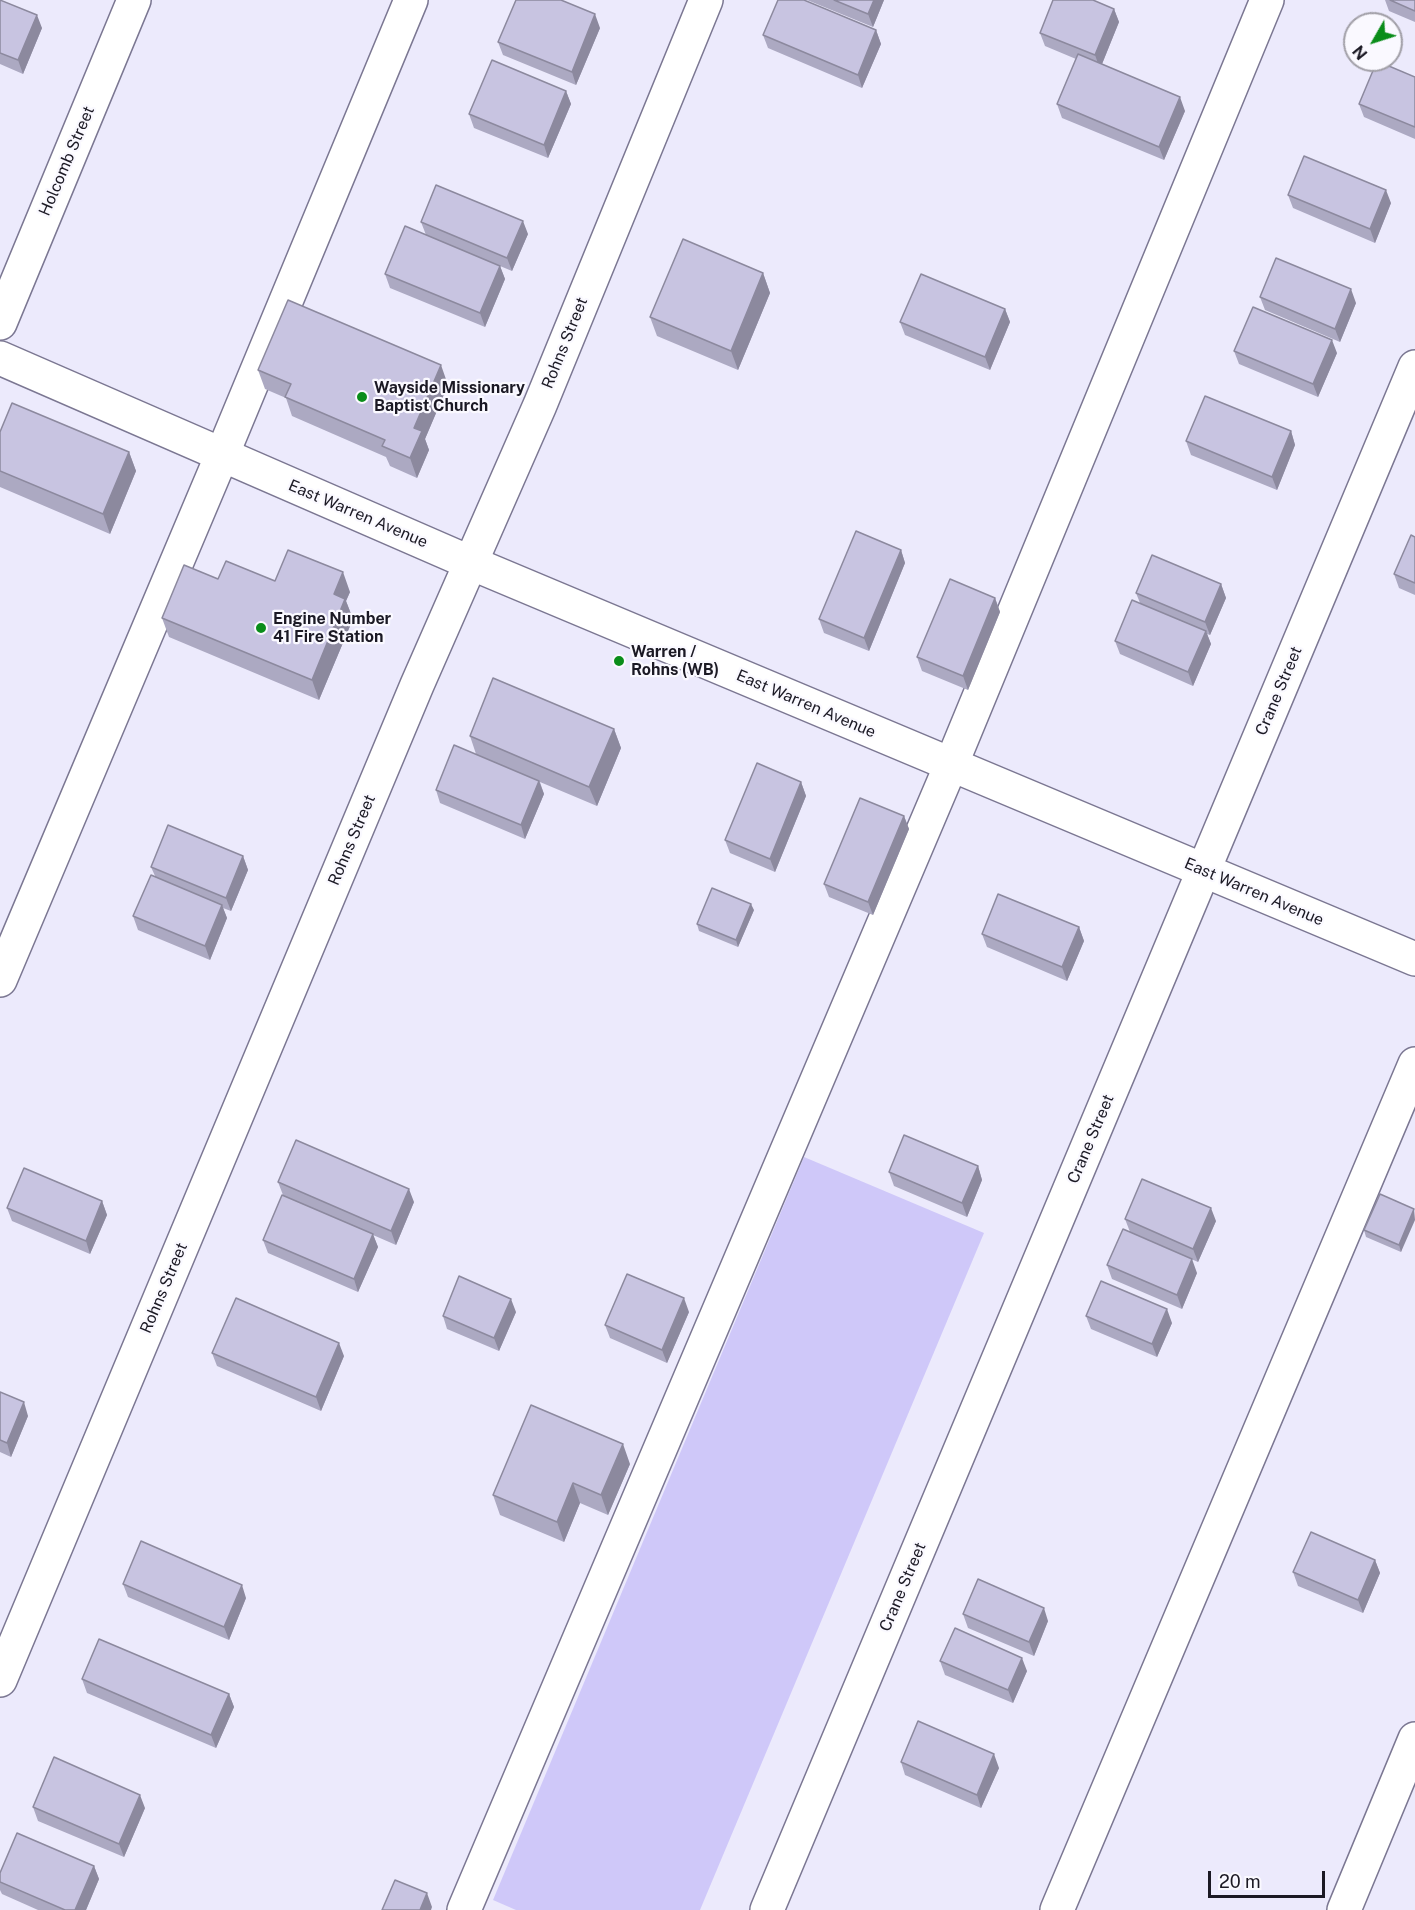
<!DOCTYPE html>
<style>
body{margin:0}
#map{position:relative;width:1415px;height:1910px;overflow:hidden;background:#eceafc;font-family:"Public Sans",sans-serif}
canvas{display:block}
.north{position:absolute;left:1343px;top:12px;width:60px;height:60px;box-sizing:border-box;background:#faf9ff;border:2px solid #a19fa7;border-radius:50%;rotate:231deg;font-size:16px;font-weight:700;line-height:24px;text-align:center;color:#1b1924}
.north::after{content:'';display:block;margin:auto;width:21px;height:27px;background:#0a8d1a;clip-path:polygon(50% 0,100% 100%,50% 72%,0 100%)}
.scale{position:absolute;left:1208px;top:1871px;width:117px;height:27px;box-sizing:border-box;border:3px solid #1b1924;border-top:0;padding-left:8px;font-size:18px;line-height:21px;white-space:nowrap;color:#1b1924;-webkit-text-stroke:4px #faf9ff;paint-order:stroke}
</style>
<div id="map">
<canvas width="1415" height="1910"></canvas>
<div class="north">N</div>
<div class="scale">20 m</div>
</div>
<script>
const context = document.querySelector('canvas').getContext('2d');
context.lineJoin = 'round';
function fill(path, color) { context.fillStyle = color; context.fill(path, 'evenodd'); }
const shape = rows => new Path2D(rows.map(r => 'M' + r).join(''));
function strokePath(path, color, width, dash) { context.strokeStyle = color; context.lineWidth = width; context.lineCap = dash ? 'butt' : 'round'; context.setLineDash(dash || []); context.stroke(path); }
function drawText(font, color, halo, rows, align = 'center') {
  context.font = font + ' "Public Sans",sans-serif'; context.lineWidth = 4.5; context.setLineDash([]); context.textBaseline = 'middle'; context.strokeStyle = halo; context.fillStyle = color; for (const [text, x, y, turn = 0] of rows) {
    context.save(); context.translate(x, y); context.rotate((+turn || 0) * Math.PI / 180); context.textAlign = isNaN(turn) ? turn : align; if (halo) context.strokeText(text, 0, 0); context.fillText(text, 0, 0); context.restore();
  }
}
const green = shape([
 [804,1157,984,1233,700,1910,516,1910,493,1900]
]);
const minor = shape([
 [0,323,134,0],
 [0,980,222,455,411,0],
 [0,1680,417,685,540,405,706,0],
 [464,1910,951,765,1267,0],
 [767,1910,1415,367],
 [1057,1910,1415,1064],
 [1344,1910,1415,1739]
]);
const major = shape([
 [0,358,471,563,1415,959]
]);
const wall = shape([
 [0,0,42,28,23,74,0,64],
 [807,0,884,0,873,27],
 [1385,0,1415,0,1415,22,1389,11],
 [1114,9,1119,22,1102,64,1185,111,1164,160,1062,118,1057,104,1076,59,1045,46,1040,33],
 [600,28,576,85,503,55,498,42],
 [876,30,881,44,862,88,768,48,763,35],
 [1415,77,1415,139,1364,117,1359,104],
 [566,91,571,104,548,158,474,128,469,114],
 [1288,195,1391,203,1375,243,1293,208],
 [421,222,528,234,512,271,500,266,505,279,485,327,390,288,385,274,426,235],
 [763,273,770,293,738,370,657,336,650,317],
 [1260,297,1356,303,1340,342,1265,310],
 [1005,309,1010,322,990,370,905,335,900,322],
 [1234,351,1337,353,1318,397,1239,364],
 [258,370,448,385,425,439,429,450,417,478,390,466,386,457,292,416,286,398,265,389],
 [1291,431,1295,445,1277,490,1191,455,1186,441],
 [0,432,129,452,136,471,110,534,0,487],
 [1415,537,1415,595,1399,588,1394,574],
 [901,550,905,563,869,651,824,633,819,619],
 [218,579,350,592,346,601,353,619,319,700,169,637,162,618],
 [1221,584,1226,598,1210,635,1207,634,1211,644,1193,686,1120,654,1115,641,1140,603,1136,593],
 [995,598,1000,612,968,690,922,671,917,657],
 [614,729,621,748,597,806,540,782,544,794,525,839,440,803,436,790,476,754,470,736],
 [801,782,806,796,775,872,730,853,725,840],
 [904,816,909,829,873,915,829,897,824,884],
 [243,856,248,870,231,911,223,908,227,918,210,960,138,930,133,916,155,876,151,867],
 [754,910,738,947,699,931,697,924],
 [1079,927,1084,941,1067,981,987,947,982,934],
 [978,1166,982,1180,967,1217,894,1186,889,1172],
 [278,1182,414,1202,396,1245,373,1235,378,1247,358,1292,268,1253,263,1240,283,1195],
 [102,1201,107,1215,90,1254,12,1221,7,1208],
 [1414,1209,1401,1252,1366,1237,1364,1230],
 [1125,1219,1216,1221,1198,1262,1130,1232],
 [1107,1265,1197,1273,1182,1309,1112,1279],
 [516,1312,499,1351,447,1329,443,1316],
 [689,1312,667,1363,610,1338,605,1325],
 [1086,1316,1172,1323,1157,1357,1091,1329],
 [212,1353,344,1356,321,1411,217,1366],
 [0,1392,28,1416,11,1457,0,1452],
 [630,1464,608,1515,580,1503,564,1542,500,1515,493,1495],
 [1375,1560,1380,1573,1363,1613,1298,1586,1293,1572],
 [123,1584,246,1598,229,1640,128,1597],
 [963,1614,1048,1621,1034,1656,968,1628],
 [940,1661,1027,1671,1013,1703,945,1675],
 [82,1679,229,1694,234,1707,216,1748,87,1693],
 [901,1762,999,1768,981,1808,905,1775],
 [33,1807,145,1808,124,1857,38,1821],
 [94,1866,99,1879,86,1910,38,1910,2,1894,0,1890,0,1873]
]);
const shadedWall = shape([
 [874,0,884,0,873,27,868,14],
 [1114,9,1119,22,1100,69,1095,55],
 [595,14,600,28,576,85,572,72],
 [37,15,42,28,23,74,18,60],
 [876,30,881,44,862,88,858,75],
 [566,91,571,104,548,158,544,145],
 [1180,97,1185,111,1164,160,1159,147],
 [1386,190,1391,203,1375,243,1370,229],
 [523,221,528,234,512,271,507,258],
 [500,266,505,279,485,327,480,313],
 [763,273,770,293,738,370,731,351],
 [1351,289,1356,303,1340,342,1335,329],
 [1005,309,1010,322,990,370,985,357],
 [1332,340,1337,353,1318,397,1313,384],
 [441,365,448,385,425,439,429,450,417,478,410,458,414,428],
 [1291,431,1295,445,1277,490,1272,477],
 [129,452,136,471,110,534,103,514],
 [901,550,905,563,869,651,864,638],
 [343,572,350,592,346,601,353,619,319,700,312,680,334,594],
 [1221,584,1226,598,1210,635,1205,622],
 [995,598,1000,612,968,690,963,676],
 [1206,631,1211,644,1193,686,1188,672],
 [614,729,621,748,597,806,589,787],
 [539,781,544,794,525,839,521,825],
 [801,782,806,796,775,872,770,859],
 [904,816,909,829,873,915,868,902],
 [243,856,248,870,231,911,226,898],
 [751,904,754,910,738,947,736,940],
 [222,905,227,918,210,960,205,946],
 [1079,927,1084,941,1067,981,1062,967],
 [978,1166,982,1180,967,1217,962,1203],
 [409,1189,414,1202,396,1245,391,1231],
 [102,1201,107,1215,90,1254,86,1241],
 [1211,1208,1216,1221,1198,1262,1193,1249],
 [1414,1209,1415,1220,1401,1252,1399,1245],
 [373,1234,378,1247,358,1292,354,1279],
 [1192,1259,1197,1273,1182,1309,1177,1295],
 [684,1298,689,1312,667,1363,662,1350],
 [511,1299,516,1312,499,1351,494,1338],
 [1167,1309,1172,1323,1157,1357,1152,1344],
 [339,1343,344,1356,321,1411,316,1397],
 [24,1402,28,1416,11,1457,7,1443],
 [623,1444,630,1464,608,1515,601,1495],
 [573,1483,580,1503,564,1542,557,1522],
 [1375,1560,1380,1573,1363,1613,1358,1600],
 [242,1585,246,1598,229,1640,224,1627],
 [1044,1608,1048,1621,1034,1656,1029,1642],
 [1022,1658,1027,1671,1013,1703,1008,1690],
 [229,1694,234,1707,216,1748,211,1735],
 [994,1754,999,1768,981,1808,977,1795],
 [140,1795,145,1808,124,1857,119,1844],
 [94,1866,99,1879,86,1910,75,1910],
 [427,1893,432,1907,431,1910,420,1910]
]);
const building = shape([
 [0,0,37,15,18,60,0,53,0,0],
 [516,0,561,0,595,14,572,72,498,42,516,0],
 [778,0,804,0,876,30,858,75,763,35,778,0],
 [834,0,874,0,868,14,834,0],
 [1053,0,1093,0,1114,9,1095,55,1040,33,1053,0],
 [1390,0,1415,0,1415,11,1390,0],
 [1078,54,1180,97,1159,147,1057,104,1078,54],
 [492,60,566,91,544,145,469,114,492,60],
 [1377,61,1415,77,1415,127,1359,104,1377,61],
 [1304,156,1386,190,1370,229,1288,195,1304,156],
 [436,185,523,221,507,258,421,222,436,185],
 [405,226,500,266,480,313,385,274,405,226],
 [683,239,763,273,731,351,650,317,683,239],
 [1276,258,1351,289,1335,329,1260,297,1276,258],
 [921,274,1005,309,985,357,900,322,921,274],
 [288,300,441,365,414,428,422,431,410,458,382,446,385,440,285,397,291,384,258,370,288,300],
 [1253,307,1332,340,1313,384,1234,351,1253,307],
 [1205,396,1291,431,1272,477,1186,441,1205,396],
 [12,403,129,452,103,514,0,471,0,432,12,403],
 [856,531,901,550,864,638,819,619,856,531],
 [1411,535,1415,537,1415,583,1394,574,1411,535],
 [288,550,343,572,334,594,345,599,312,680,162,618,184,565,218,579,226,561,275,581,288,550],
 [1152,555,1221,584,1205,622,1136,593,1152,555],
 [950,579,995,598,963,676,917,657,950,579],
 [1132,600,1206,631,1188,672,1115,641,1132,600],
 [493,678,614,729,589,787,470,736,493,678],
 [454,745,539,781,521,825,436,790,454,745],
 [757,763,801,782,770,859,725,840,757,763],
 [860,798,904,816,868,902,824,884,860,798],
 [168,825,243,856,226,898,151,867,168,825],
 [151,875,222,905,205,946,133,916,151,875],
 [712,888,751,904,736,940,697,924,712,888],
 [998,894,1079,927,1062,967,982,934,998,894],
 [904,1135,978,1166,962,1203,889,1172,904,1135],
 [296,1140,409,1189,391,1231,278,1182,296,1140],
 [24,1168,102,1201,86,1241,7,1208,24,1168],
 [1142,1179,1211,1208,1193,1249,1125,1219,1142,1179],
 [1380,1194,1414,1209,1399,1245,1364,1230,1380,1194],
 [282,1195,373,1234,354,1279,263,1240,282,1195],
 [1123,1229,1192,1259,1177,1295,1107,1265,1123,1229],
 [627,1274,684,1298,662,1350,605,1325,627,1274],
 [459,1276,511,1299,494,1338,443,1316,459,1276],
 [1101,1281,1167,1309,1152,1344,1086,1316,1101,1281],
 [236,1298,339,1343,316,1397,212,1353,236,1298],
 [0,1392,24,1402,7,1443,0,1440,0,1392],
 [531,1405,623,1444,601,1495,573,1483,557,1522,493,1495,531,1405],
 [1311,1532,1375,1560,1358,1600,1293,1572,1311,1532],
 [141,1541,242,1585,224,1627,123,1584,141,1541],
 [978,1579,1044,1608,1029,1642,963,1614,978,1579],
 [955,1628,1022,1658,1008,1690,940,1661,955,1628],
 [99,1639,229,1694,211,1735,82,1679,99,1639],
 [918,1721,994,1754,977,1795,901,1762,918,1721],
 [54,1757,140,1795,119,1844,33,1807,54,1757],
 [17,1833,94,1866,75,1910,65,1910,0,1882,0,1873,17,1833],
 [395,1880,427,1893,420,1910,382,1910,395,1880]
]);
const markers = [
 [362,397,6,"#0a8d1a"],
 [261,628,6,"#0a8d1a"],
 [619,661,6,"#0a8d1a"]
];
const streetNames = [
 ["Holcomb Street",67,161,-67],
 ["Rohns Street",565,343,-68],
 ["East Warren Avenue",358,514,23],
 ["Crane Street",1279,691,-67],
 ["East Warren Avenue",806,704,23],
 ["Rohns Street",352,840,-67],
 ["East Warren Avenue",1254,892,23],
 ["Crane Street",1091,1139,-67],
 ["Rohns Street",164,1288,-67],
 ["Crane Street",903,1587,-67]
];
const poiNames = [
 ["Wayside Missionary",374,388],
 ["Baptist Church",374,406],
 ["Engine Number",273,619],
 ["41 Fire Station",273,637],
 ["Warren /",631,652],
 ["Rohns (WB)",631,670]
];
fill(green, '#cfc8f9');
strokePath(minor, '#7b7792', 36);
strokePath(major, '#7b7792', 36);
strokePath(minor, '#fff', 33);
strokePath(major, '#fff', 33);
fill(wall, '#aca9c2');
fill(shadedWall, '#8c899e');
fill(building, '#c8c4e1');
strokePath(building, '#8c899e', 1.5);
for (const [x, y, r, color] of markers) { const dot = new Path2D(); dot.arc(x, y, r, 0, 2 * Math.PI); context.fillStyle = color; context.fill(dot); strokePath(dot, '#faf9ff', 2); }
drawText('16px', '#1b1924', '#faf9ff', streetNames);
drawText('bold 16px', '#1b1924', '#faf9ff', poiNames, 'left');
</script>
